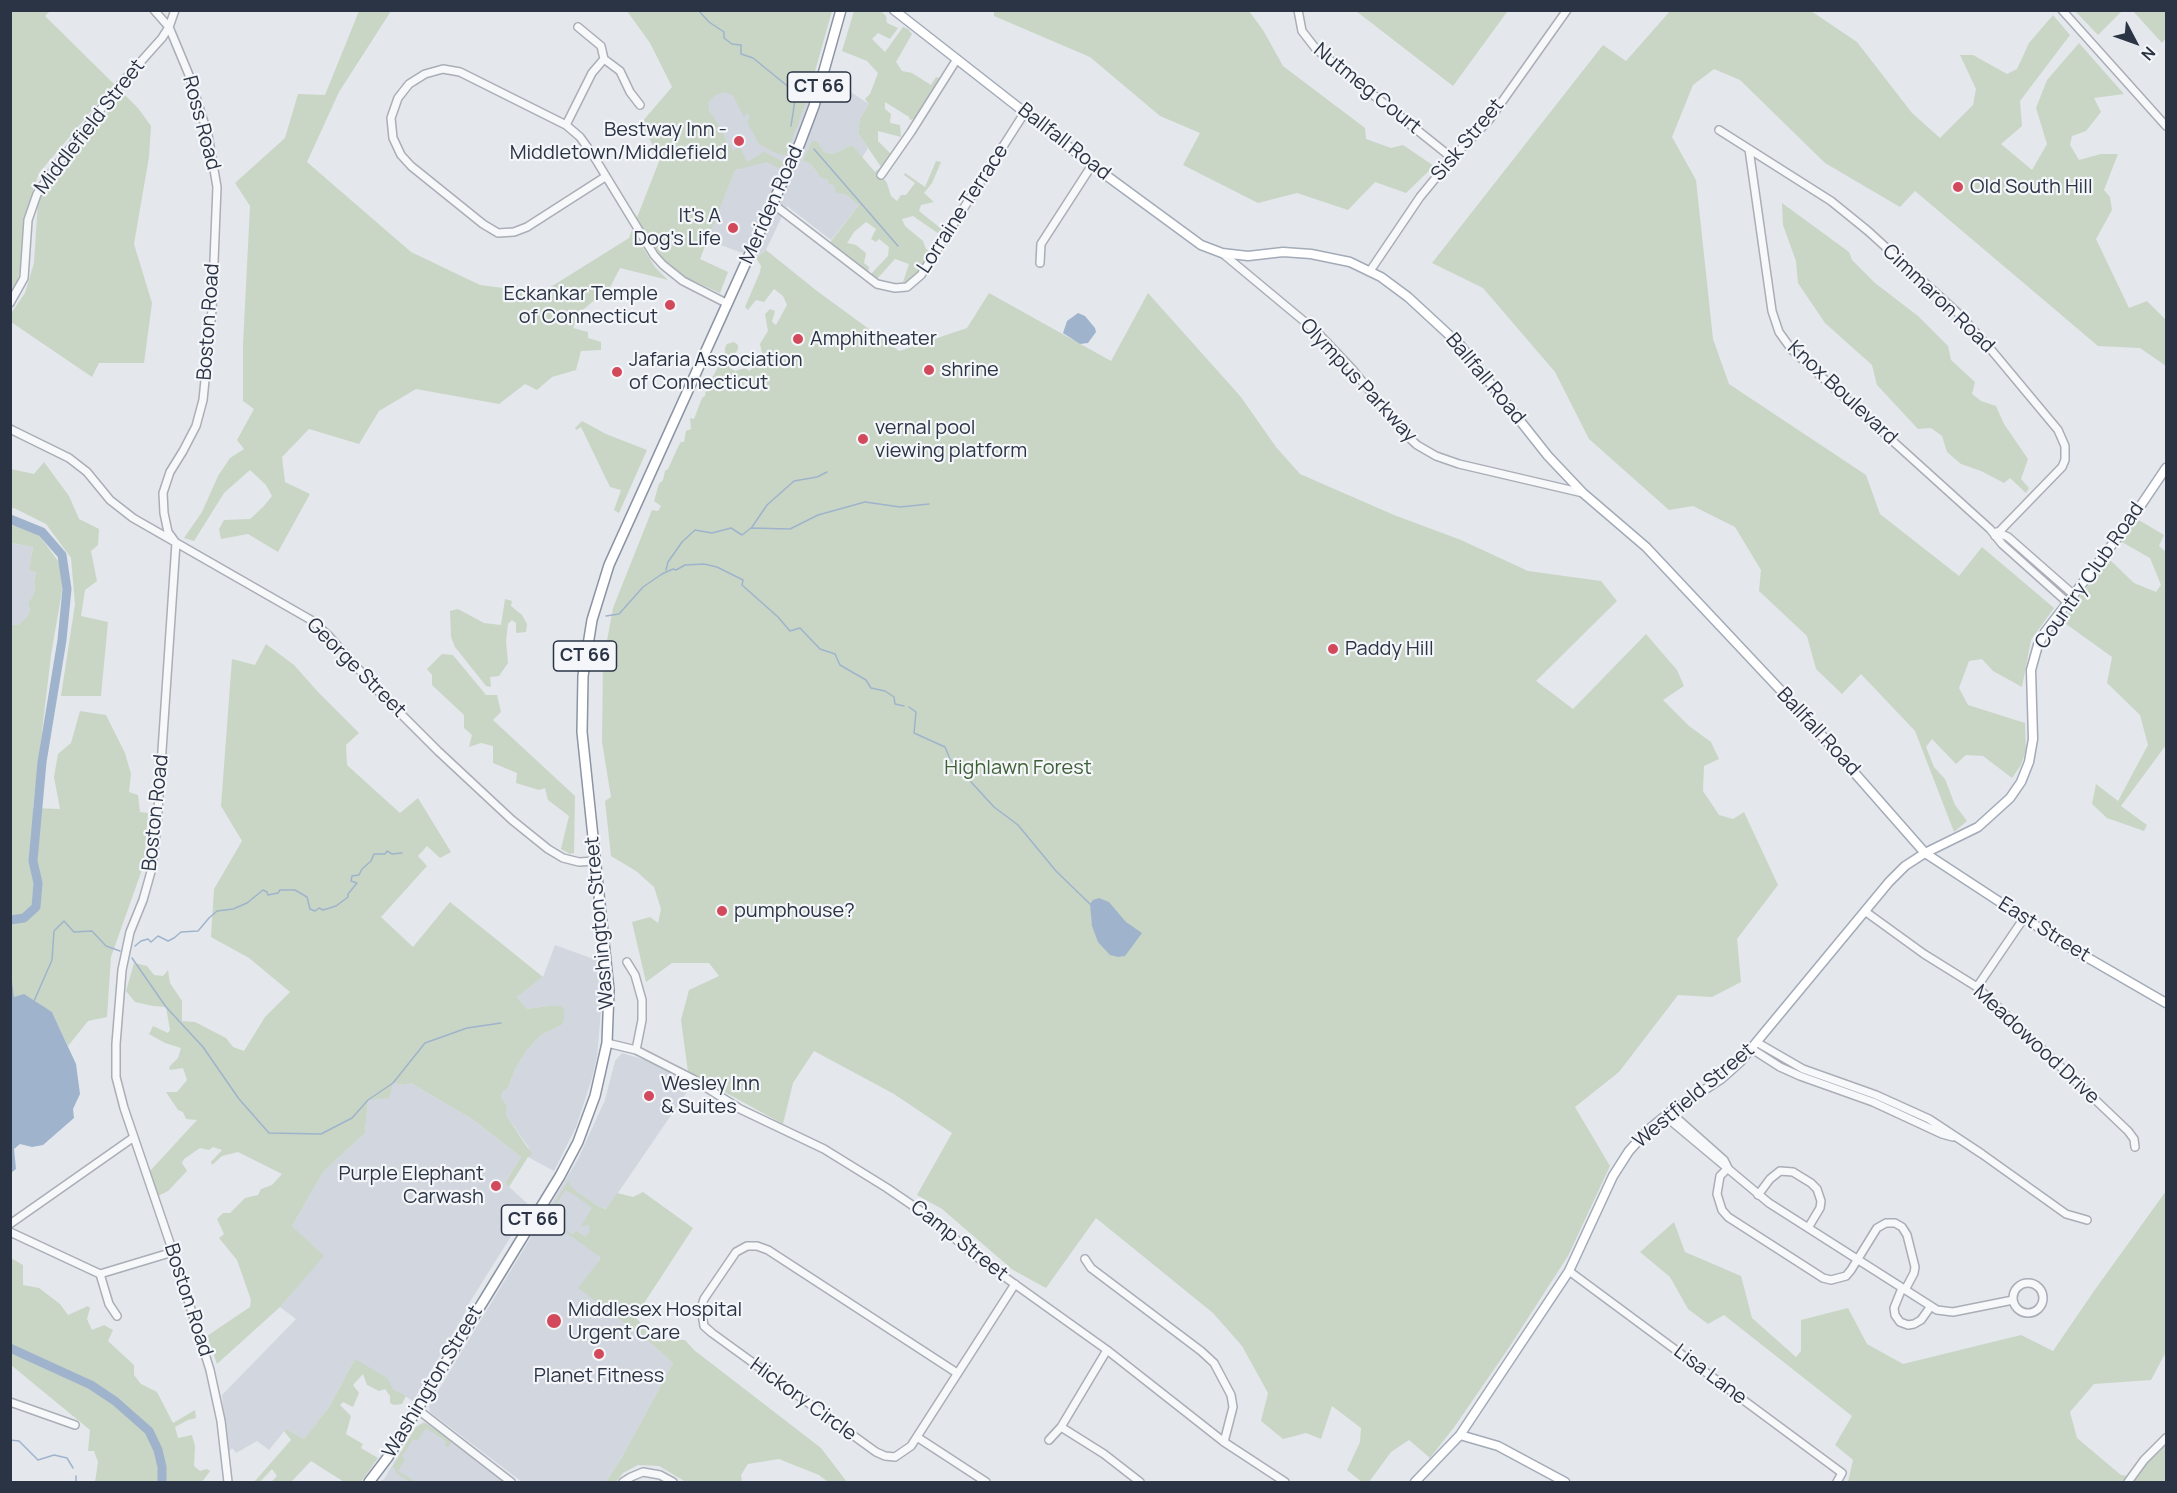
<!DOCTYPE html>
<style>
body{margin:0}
#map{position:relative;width:2177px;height:1493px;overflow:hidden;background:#e4e7ec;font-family:Manrope,sans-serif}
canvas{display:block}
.frame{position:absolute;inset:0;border:12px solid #2b3445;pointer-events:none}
.north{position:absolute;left:2105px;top:12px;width:60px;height:60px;-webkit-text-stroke:4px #f4f6f9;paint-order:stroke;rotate:131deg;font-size:16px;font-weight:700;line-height:24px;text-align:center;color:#2b3445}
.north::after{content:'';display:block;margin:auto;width:21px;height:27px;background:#2b3445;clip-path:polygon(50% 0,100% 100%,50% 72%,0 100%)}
</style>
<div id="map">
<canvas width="2177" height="1493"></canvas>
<div class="frame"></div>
<div class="north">N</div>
</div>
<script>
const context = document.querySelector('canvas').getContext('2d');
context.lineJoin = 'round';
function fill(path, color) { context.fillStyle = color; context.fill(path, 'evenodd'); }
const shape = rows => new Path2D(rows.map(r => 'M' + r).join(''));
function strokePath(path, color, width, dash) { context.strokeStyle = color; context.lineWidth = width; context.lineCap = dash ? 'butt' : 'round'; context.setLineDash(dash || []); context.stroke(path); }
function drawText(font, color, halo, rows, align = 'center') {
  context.font = font + ' Manrope,sans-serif'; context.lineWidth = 4.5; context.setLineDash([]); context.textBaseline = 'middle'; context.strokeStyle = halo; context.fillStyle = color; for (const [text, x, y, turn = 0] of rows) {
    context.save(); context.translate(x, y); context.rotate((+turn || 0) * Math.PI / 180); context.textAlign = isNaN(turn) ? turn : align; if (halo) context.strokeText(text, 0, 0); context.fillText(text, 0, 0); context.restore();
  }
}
const built = shape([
 [729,68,797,94,834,81,869,104,860,119,858,133,868,148,862,158,852,145,833,154,824,152,818,142,803,161,811,164,821,178,828,180,859,205,831,240,787,206,766,250,756,258,707,240,735,170,740,169,729,151,708,107,708,103],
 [10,543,33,547,29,570,36,571,34,582,35,591,28,604,30,611,27,617,18,625,11,625],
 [555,945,599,961,602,998,597,1057,592,1078,576,1127,554,1171,528,1157,531,1151,506,1115,506,1104,501,1097,503,1091,508,1088,515,1069,527,1050,541,1035,560,1026,548,1006,527,1009,517,997,543,977],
 [622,1053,645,1060,693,1083,607,1209,598,1206,578,1193,594,1209,599,1221,586,1246,600,1256,599,1261,645,1338,673,1363,622,1457,606,1482,522,1482,430,1412,429,1406,578,1159,605,1100,615,1061],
 [393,1083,404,1085,411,1083,472,1119,521,1157,505,1183,530,1206,468,1305,463,1317,413,1401,393,1389,355,1359,329,1407,304,1439,286,1429,269,1450,257,1441,236,1453,232,1448,227,1454,222,1395,296,1319,280,1307,323,1256,292,1226,323,1172,365,1133,368,1100],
 [424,1422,433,1426,506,1482,379,1482,384,1479,416,1427]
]);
const green = shape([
 [11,10,50,11,45,16,114,84,39,173,24,217,22,259,18,279,11,294],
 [994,10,1249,11,1263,30,1283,66,1365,128,1366,139,1391,148,1403,145,1434,166,1406,193,1375,182,1348,210,1297,193,1258,203,1183,165,1200,133,1160,116,1090,57,994,16],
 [1504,10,1507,12,1453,86,1356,11],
 [1671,10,1811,11,1857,42,1912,113,1940,138,1973,105,1976,89,1960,55,1973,55,2007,74,2017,69,2029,43,2053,15,2070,35,2020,101,2022,126,2001,144,2032,170,2047,144,2036,108,2047,80,2079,43,2124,94,2094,98,2101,112,2086,131,2072,136,2070,145,2079,160,2101,154,2118,154,2104,190,2110,197,2112,210,2096,239,2129,308,2147,301,2166,320,2166,366,2140,348,2098,346,1915,191,1900,207,1825,163,1740,80,1714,69,1693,85,1672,137,1696,180,1713,339,1729,384,1866,475,1880,514,1959,576,1982,547,2054,608,2031,640,2022,687,1993,671,1982,659,1969,661,1959,688,1968,705,2025,723,2026,750,2021,765,2012,778,1983,756,1966,755,1956,764,1932,739,1926,747,1934,767,1945,779,1955,805,1967,821,1954,832,1915,731,1861,674,1842,694,1816,669,1807,636,1759,591,1761,570,1735,527,1693,506,1669,510,1589,439,1555,372,1483,288,1432,263,1603,45,1626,61],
 [359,11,391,11,339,92,307,162,411,252,480,285,541,293,629,238,632,230,655,267,668,280,620,268,604,299,597,298,579,313,573,328,588,332,588,338,601,342,601,350,581,351,576,370,552,377,537,390,525,384,499,404,416,389,379,411,359,444,309,429,282,457,285,482,310,494,278,552,248,534,221,539,219,529,224,520,250,519,263,507,272,496,266,485,250,470,224,493,194,541,184,538,202,512,218,476,230,458,244,449,237,440,254,409,243,401,243,345,250,206,235,183,285,138,298,94,325,95],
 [627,11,832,11,807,100,786,155,778,154,759,144,747,122,750,117,747,113,744,117,733,95,725,92,715,95,708,103,709,110,723,132,727,145,730,145,733,151,740,147,747,162,764,152,778,159,783,163,778,173,779,168,767,162,735,170,700,259,728,272,720,293,687,278,664,261,636,220,660,159,641,123,672,87,650,43],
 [854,11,881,11,886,16,887,23,898,28,890,39,878,33,872,39,885,52,903,27,908,29,912,34,896,62,902,71,912,73,931,85,936,77,941,79,918,118,910,120,909,117,885,102,885,109,891,114,890,123,900,125,901,137,878,131,878,141,893,156,881,175,887,183,891,196,897,201,901,195,906,195,915,183,904,175,905,173,925,187,936,161,941,162,932,183,924,193,934,202,921,205,919,211,944,231,942,236,913,216,902,219,905,226,923,241,926,249,933,253,917,276,909,283,903,282,909,264,895,259,876,280,870,275,888,256,889,247,879,239,876,242,871,239,876,229,866,222,854,232,847,243,856,245,866,253,864,263,869,267,868,275,828,245,859,205,845,194,836,193,834,185,829,184,828,180,821,178,811,164,803,161,812,141,818,142,824,152,833,154,852,145,875,172,881,167,858,133,860,119,869,104,865,99,870,94,878,73,867,61,842,51],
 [2075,11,2122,11,2098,35],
 [2133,11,2166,11,2166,38,2162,43],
 [124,94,138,108,151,126,149,157,134,244,152,303,144,363,99,363,92,377,11,322,10,315,25,293,34,263,38,201,45,185],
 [1782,203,1849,252,1852,260,1875,283,1918,316,1948,346,1951,360,1975,382,1972,394,1981,401,1996,406,2004,424,2028,459,2021,479,2029,488,2026,493,2010,478,2004,483,1981,471,1961,464,1947,452,1942,436,1931,428,1918,429,1877,385,1872,365,1825,323,1798,283,1796,261,1783,225],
 [766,250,817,291,899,351,967,328,989,293,1111,361,1148,293,1241,397,1276,447,1300,474,1394,515,1461,540,1528,571,1601,581,1617,601,1536,681,1573,709,1646,634,1677,670,1684,686,1663,700,1689,726,1711,742,1719,759,1704,766,1703,791,1719,815,1733,819,1744,812,1778,885,1737,939,1741,982,1712,997,1678,995,1619,1072,1575,1107,1610,1166,1568,1256,1508,1349,1455,1426,1430,1458,1409,1440,1391,1452,1369,1482,1362,1482,1347,1470,1360,1442,1361,1428,1332,1406,1321,1439,1306,1433,1283,1439,1261,1421,1268,1393,1242,1346,1213,1313,1096,1218,1046,1288,1013,1270,942,1209,917,1195,952,1133,894,1094,814,1051,793,1083,783,1124,688,1072,681,1020,689,990,719,976,709,963,672,963,646,982,632,922,650,917,658,923,661,909,654,887,636,871,611,856,605,801,611,797,602,742,603,662,613,608,652,510,658,511,661,506,654,501,659,484,663,480,665,471,668,469,679,445,681,442,684,442,686,431,691,429,690,418,694,419,702,398,705,396,707,382,711,380,718,367,726,365,721,358,725,353,725,348,727,344,734,342,738,345,738,349,728,365,730,368,735,371,745,368,750,371,762,353,760,344,768,331,765,314,770,309,775,311,772,322,776,325,787,305,783,296,774,289,764,302,756,300,748,310,745,307,760,272,761,266,756,258],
 [582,421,606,434,647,450,619,513,614,510,621,490,610,487,581,427,576,430,575,428],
 [44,462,69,496,79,519,99,529,98,545,91,551,97,581,85,590,81,616,108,622,101,696,61,696,75,604,71,558,46,524,14,508,11,508,11,469,34,474],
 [2137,519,2164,535,2159,546,2166,552,2166,745,2121,806,2147,825,2144,831,2107,818,2092,804,2096,784,2118,801,2148,745,2140,715,2107,683,2112,657,2062,621,2108,558,2134,583,2156,592,2161,585,2150,558,2120,541],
 [10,525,20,526,39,535,61,565,62,591,51,655,33,808,60,809,54,777,58,754,71,743,80,711,106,715,125,753,131,774,129,792,138,795,140,812,148,813,144,864,111,957,107,1017,88,1021,68,1046,52,1012,14,998,11,972,11,625,18,625,27,617,30,611,28,604,35,591,34,582,36,572,29,570,33,547,11,543],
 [505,599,512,601,511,606,522,615,527,624,526,632,516,633,516,623,512,620,508,624,506,641,508,663,499,676,490,677,491,687,486,686,455,647,451,637,450,611,458,609,484,623,501,625],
 [266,644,294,665,319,693,359,733,346,745,347,765,400,813,418,798,451,852,440,858,427,846,418,856,427,866,381,917,413,947,450,902,543,977,517,997,527,1009,548,1006,561,1006,564,1010,564,1021,560,1026,541,1035,527,1050,515,1069,508,1088,503,1091,501,1097,506,1104,506,1115,527,1147,531,1151,532,1155,528,1157,509,1187,505,1183,521,1157,472,1119,411,1083,404,1085,393,1083,389,1098,368,1100,365,1133,323,1172,292,1226,324,1256,280,1307,217,1364,207,1336,250,1307,251,1300,237,1260,219,1238,224,1234,217,1219,223,1213,230,1213,245,1198,258,1195,261,1189,272,1185,282,1174,238,1152,222,1156,212,1165,211,1162,222,1150,213,1147,209,1150,200,1148,184,1159,182,1163,187,1171,168,1191,158,1196,150,1171,197,1120,186,1119,183,1112,178,1110,166,1092,177,1092,187,1080,183,1068,170,1070,169,1067,178,1058,181,1048,165,1043,149,1034,153,1026,168,1033,170,1030,166,1007,153,1006,135,1002,126,991,134,963,147,966,154,975,163,976,168,970,170,983,182,1001,182,1021,195,1022,226,1038,233,1047,244,1051,265,1017,290,992,249,958,211,937,214,889,242,841,221,806,232,659,255,665],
 [442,654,453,655,486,695,497,695,501,712,493,720,575,796,574,853,570,854,561,849,569,816,548,800,545,788,539,790,516,783,517,773,493,763,493,746,481,743,469,747,472,735,464,728,464,715,432,685,432,675,427,669],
 [568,1181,571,1187,577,1192,598,1206,606,1209,617,1193,633,1197,643,1192,693,1228,635,1317,650,1332,666,1330,667,1340,685,1340,694,1350,821,1448,847,1482,828,1482,819,1475,779,1459,748,1464,741,1475,742,1482,686,1482,659,1466,638,1465,623,1473,616,1482,606,1482,622,1457,673,1363,645,1338,578,1288,599,1261,600,1257,545,1217,548,1214,550,1215,556,1219,554,1222,573,1235,576,1231,586,1237,590,1231,589,1225,581,1226,592,1208,575,1195,565,1190,554,1208,552,1207],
 [2166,1191,2166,1352,2151,1380,2094,1384,2070,1412,2077,1438,2121,1475,2128,1476,2122,1482,2078,1481,2071,1482,1848,1482,1853,1460,1835,1445,1852,1416,1724,1315,1708,1324,1688,1309,1670,1277,1640,1252,1674,1222,1685,1252,1741,1276,1752,1318,1796,1357,1801,1351,1801,1320,1848,1308,1867,1344,1903,1364,2021,1335,2053,1351,2094,1291],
 [11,1258,23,1265,23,1285,39,1288,60,1304,68,1315,88,1306,90,1308,87,1319,92,1330,104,1325,113,1330,108,1341,134,1365,134,1375,141,1384,157,1392,173,1423,195,1410,196,1418,188,1420,175,1427,178,1438,192,1435,195,1446,194,1466,200,1471,207,1469,210,1471,202,1482,95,1482,98,1462,94,1451,88,1451,90,1430,11,1365],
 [355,1359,387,1378,393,1389,406,1396,402,1404,394,1405,390,1403,390,1396,385,1389,379,1391,367,1385,363,1374,353,1385,359,1393,353,1407,343,1402,340,1405,351,1416,346,1434,363,1444,361,1448,378,1458,361,1482,344,1482,311,1461,291,1482,271,1482,277,1476,272,1469,260,1482,254,1482,291,1440,284,1431,286,1429,304,1439,329,1407],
 [424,1423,444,1434,451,1443,448,1447,445,1446,446,1441,426,1428,417,1441,413,1439,402,1456,405,1459,398,1471,416,1482,410,1482,397,1474,393,1466,416,1427],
 [2166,1445,2166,1482,2134,1482,2146,1464]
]);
const water = shape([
 [1078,313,1085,316,1095,328,1096,332,1088,343,1080,344,1063,333,1067,321],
 [1099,898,1109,902,1126,922,1142,933,1125,956,1118,957,1110,955,1098,942,1092,926,1090,904,1093,900],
 [11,972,14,997,24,994,52,1012,76,1064,80,1094,73,1109,74,1118,43,1145,32,1147,20,1144,14,1149,16,1169,11,1173]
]);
const stream = shape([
 [698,10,709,22,724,32,724,38,732,44,741,45,741,54,753,58,796,93,791,126],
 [814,149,898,246],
 [752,527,767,505,794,481,817,477,827,472],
 [666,570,668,562,682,542,695,530,712,533,731,528,742,535,751,528,790,529,818,515,865,502,900,507,929,504],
 [606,616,619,614,643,587,662,574,673,569,676,570,685,565,704,564,717,567,743,580,742,585,778,617,790,631,800,628,820,649,835,654,840,665,866,680,871,688,885,691,894,697,895,704,904,706],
 [909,707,916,712,914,733,945,747,950,759,994,807,1018,825,1056,871,1090,904],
 [135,946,141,941,148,939,151,942,158,936,168,941,174,938,181,932,198,931,209,918,217,911,233,909,247,903,263,890,267,892,268,895,278,893,280,890,295,890,307,897,310,909,315,911,319,908,323,910,336,906,348,897,348,894,357,883,351,881,352,876,359,875,362,869,371,861,374,854,385,854,387,851,392,854,402,853],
 [132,958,166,1007,203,1047,239,1099,269,1133,321,1134,352,1118,368,1100,393,1083,425,1043,467,1028,501,1023],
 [34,1001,52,960,54,931,64,921,74,932,92,931,106,946,120,951],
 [10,1440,19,1441,38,1460,54,1455,67,1458,73,1468],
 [76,1482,76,1476]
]);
const river = shape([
 [10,519,42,532,62,555,67,589,62,640,42,762,33,861,38,883,36,907,24,918,10,920],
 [10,1348,91,1385,115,1401,149,1431,158,1450,162,1467,162,1482]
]);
const minor = shape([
 [154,10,169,27,189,75,208,135,217,187,212,310,203,400,196,426,183,451,170,472,163,493,164,513,168,532,176,543,157,825,152,868,143,900,130,932,122,970,116,1044,116,1077,124,1108,173,1252,210,1370,221,1421,228,1482],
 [1298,10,1302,31,1316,49,1452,158],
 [2062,10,2166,126],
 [578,27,601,46,604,59,620,71,630,92,640,105],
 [566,125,592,73,604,59],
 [1719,130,1831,201,1868,231,1960,315,1988,346,2058,430,2065,446,2065,460,2062,467,1995,536],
 [1749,149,1772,311,1779,332,1792,350,1990,529,2002,544,2068,603],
 [881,175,911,132,957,59],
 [605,177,527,227,514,232,498,233,483,224,411,166,401,155,393,138,391,118,398,98,409,84,425,74,443,69,460,72,566,125,580,137,593,155,654,255,663,265,683,281,728,304],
 [773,204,877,284,895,288,907,287,921,275,1025,112],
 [1222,253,1317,332,1353,370,1401,430,1417,445,1436,456,1459,464,1583,493],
 [1040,263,1041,244,1092,165],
 [1370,271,1420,197,1452,158,1489,120,1567,10],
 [10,303,24,278,28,220,37,194,56,166,119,86,162,38,169,27,175,10],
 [10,429,69,458,87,472,110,500,133,518,311,620,328,635,380,693,438,751,512,820,548,849,563,858,579,862,596,861],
 [1997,532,2008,537,2074,595],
 [1866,912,1924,954,1977,987,2128,1131,2134,1139,2135,1147],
 [627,962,635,975,642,1000,642,1020,636,1050],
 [1977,987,2024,918],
 [607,1043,636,1050,693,1079,740,1109,824,1149,887,1188,931,1218,974,1255,1107,1350,1224,1442,1285,1482],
 [1758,1043,1803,1069,1876,1095,1929,1119,1982,1154,2066,1214,2087,1220],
 [1752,1049,1780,1067,1800,1076,1873,1102,1942,1134,1953,1137],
 [1670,1112,1724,1160,1728,1168],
 [1665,1116,1769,1203,1937,1310,1953,1312,2013,1300],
 [1728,1168,1720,1176,1717,1194,1722,1210,1728,1217,1823,1278,1831,1280,1846,1276,1851,1270,1877,1228,1886,1223,1895,1223,1902,1227,1907,1235,1915,1267,1914,1273,1905,1290],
 [1758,1195,1770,1179,1780,1171,1793,1172,1811,1183,1817,1189,1821,1201,1820,1208,1808,1228],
 [10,1224,134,1137],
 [10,1232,100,1274,173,1252],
 [1085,1259,1091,1268,1201,1351,1214,1363,1231,1395,1233,1407,1224,1442],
 [1569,1271,1842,1473,1837,1482],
 [100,1274,109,1304,117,1316],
 '2013 1298a15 15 0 1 1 30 0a15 15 0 1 1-30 0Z',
 [1902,1288,1894,1308,1895,1315,1900,1322,1908,1325,1914,1324,1921,1320,1931,1306],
 [957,1373,768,1250,757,1246,747,1246,736,1252,704,1299,701,1308,704,1326,712,1333,876,1452,885,1456,895,1457,911,1446,1015,1284],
 [10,1402,75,1425],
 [417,1409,511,1482],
 [1061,1427,1104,1454,1140,1482],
 [917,1437,986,1482],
 [1049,1440,1061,1427,1107,1350],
 [623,1482,631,1477,643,1472,660,1475,673,1482],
 [2128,1482,2144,1460,2166,1438]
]);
const major = shape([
 [894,10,1092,165,1201,245,1222,253,1248,256,1283,252,1311,254,1350,262,1381,277,1408,297,1460,345,1548,456,1583,493,1646,547,1802,713,1925,853,2064,944,2166,1003],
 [1460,1435,1498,1446,1565,1482],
 [1415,1482,1460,1435,1569,1271,1613,1176,1629,1151,1648,1130,1670,1112,1721,1079,1740,1062,1889,882,1905,866,1925,853,1978,827,2010,798,2021,782,2029,762,2033,739,2031,670,2038,645,2045,632,2131,520,2166,468]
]);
const highway = shape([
 [369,1482,388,1457,560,1176,578,1142,595,1096,607,1043,609,990,582,732,583,676,592,620,609,565,800,143,814,106,841,10]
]);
const markers = [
 [739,141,6,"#d1495b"],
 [1958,187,6,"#d1495b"],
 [733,228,6,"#d1495b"],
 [670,305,6,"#d1495b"],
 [798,339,6,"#d1495b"],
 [929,370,6,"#d1495b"],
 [617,372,6,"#d1495b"],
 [863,439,6,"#d1495b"],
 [1333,649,6,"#d1495b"],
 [722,911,6,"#d1495b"],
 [649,1096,6,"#d1495b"],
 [496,1186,6,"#d1495b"],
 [554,1321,8,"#d1495b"],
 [599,1354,6,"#d1495b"]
];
const shields = [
 [819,87,63],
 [585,656,63],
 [533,1220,63]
];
const shieldNames = [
 ["CT 66",819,87],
 ["CT 66",585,656],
 ["CT 66",533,1220]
];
const streetNames = [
 ["Nutmeg Court",1367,89,39],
 ["Ross Road",201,123,75],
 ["Middlefield Street",90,127,-52],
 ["Sisk Street",1468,140,-50],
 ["Ballfall Road",1064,142,38],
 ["Meriden Road",772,205,-66],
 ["Lorraine Terrace",963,209,-57],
 ["Cimmaron Road",1938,299,44],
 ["Boston Road",209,322,-86],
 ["Ballfall Road",1485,379,50],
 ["Olympus Parkway",1358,381,47],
 ["Knox Boulevard",1842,393,43],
 ["Country Club Road",2090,576,-55],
 ["George Street",356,668,45],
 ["Ballfall Road",1818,732,47],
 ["Boston Road",156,813,-84],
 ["Washington Street",600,923,-95],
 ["East Street",2044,930,32],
 ["Meadowood Drive",2036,1045,43],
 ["Westfield Street",1694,1096,-40],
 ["Camp Street",959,1241,38],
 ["Boston Road",188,1300,72],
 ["Lisa Lane",1710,1375,37],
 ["Washington Street",433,1382,-59],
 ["Hickory Circle",803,1400,36]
];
const poiNames = [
 ["Bestway Inn -",727,130,"right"],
 ["Middletown/Middlefield",727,153,"right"],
 ["Old South Hill",1970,187],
 ["It's A",721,216,"right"],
 ["Dog's Life",721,239,"right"],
 ["Eckankar Temple",658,294,"right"],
 ["of Connecticut",658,317,"right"],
 ["Amphitheater",810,339],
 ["Jafaria Association",629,360],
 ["of Connecticut",629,383],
 ["shrine",941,370],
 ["vernal pool",875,428],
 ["viewing platform",875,451],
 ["Paddy Hill",1345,649],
 ["pumphouse?",734,911],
 ["Wesley Inn",661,1084],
 ["& Suites",661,1107],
 ["Purple Elephant",484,1174,"right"],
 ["Carwash",484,1197,"right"],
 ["Middlesex Hospital",568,1310],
 ["Urgent Care",568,1333],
 ["Planet Fitness",599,1376,"center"]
];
const parkNames = [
 ["Highlawn Forest",1018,768]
];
fill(built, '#d2d6de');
fill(green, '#c9d6c5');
fill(water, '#9fb4cc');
strokePath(stream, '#9fb4cc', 1.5);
strokePath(river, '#9fb4cc', 9);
strokePath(minor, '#a9aeb7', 10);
strokePath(major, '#a3abb8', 11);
strokePath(highway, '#8b94a3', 12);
strokePath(minor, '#f7f8fa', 7);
strokePath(major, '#fff', 8);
strokePath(highway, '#fff', 9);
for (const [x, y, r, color] of markers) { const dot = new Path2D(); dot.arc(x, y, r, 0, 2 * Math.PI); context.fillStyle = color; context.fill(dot); strokePath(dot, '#f4f6f9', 2); }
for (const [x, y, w] of shields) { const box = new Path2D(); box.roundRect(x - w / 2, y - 15, w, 30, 4.5); context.fillStyle = '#f4f6f9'; context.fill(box); strokePath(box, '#2b3445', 1.5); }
drawText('bold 18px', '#2b3445', null, shieldNames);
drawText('20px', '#2b3445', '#f4f6f9', streetNames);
drawText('20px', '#2b3445', '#f4f6f9', poiNames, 'left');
drawText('20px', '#3f6138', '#f4f6f9', parkNames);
</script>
